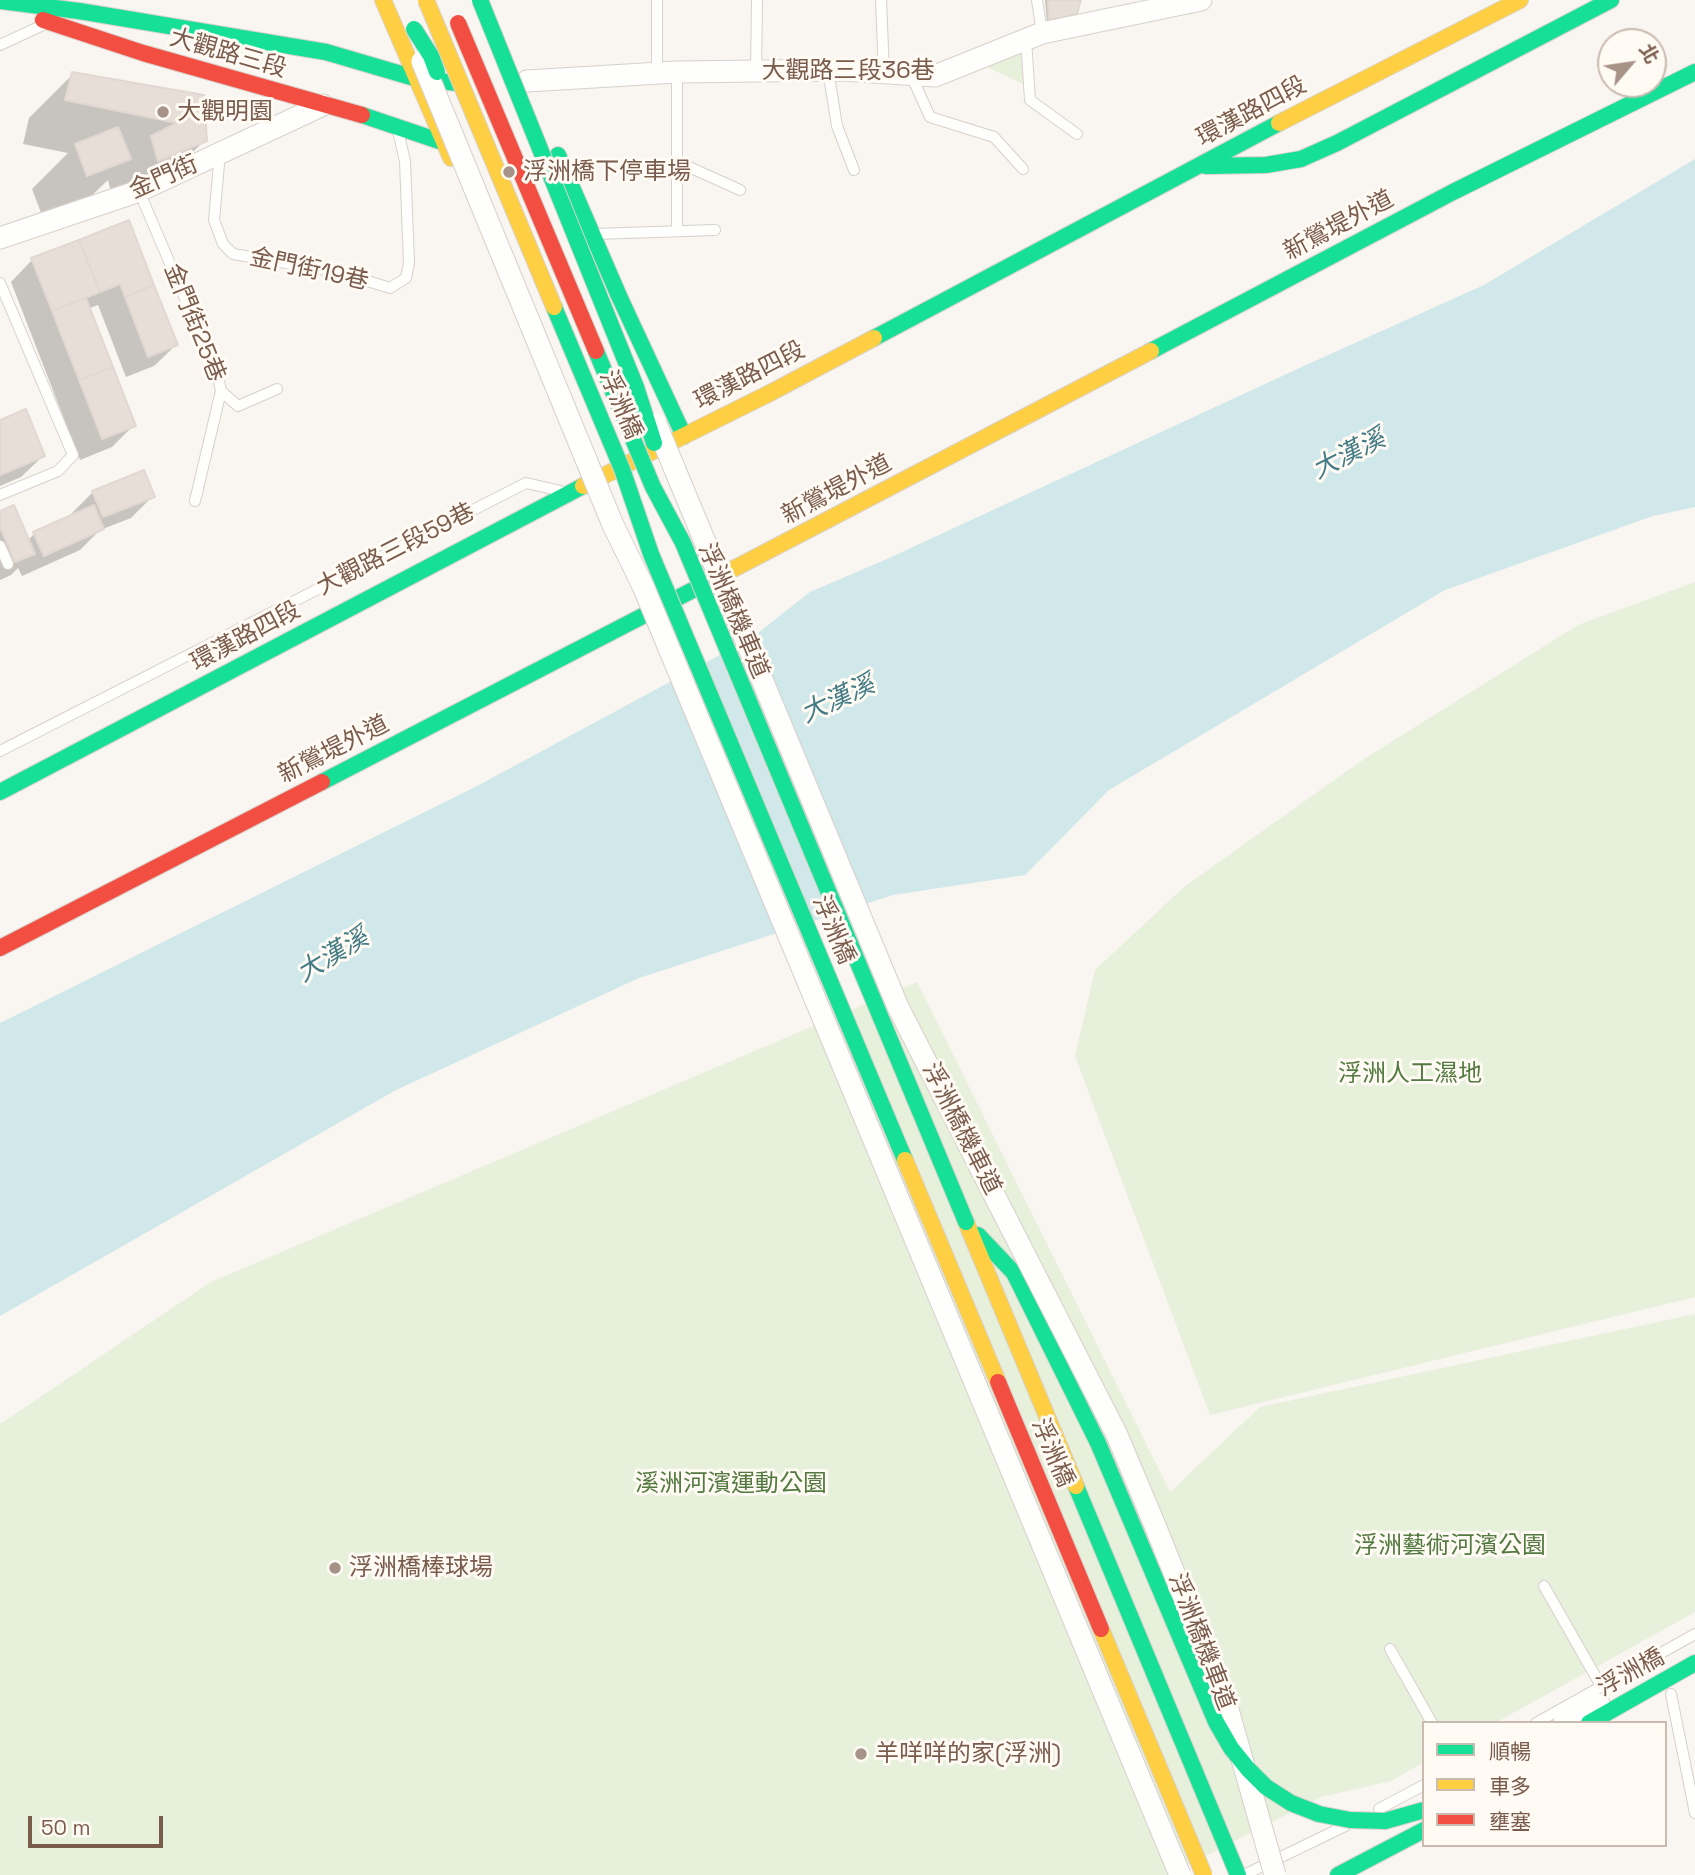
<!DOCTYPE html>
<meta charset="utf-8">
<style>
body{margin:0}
#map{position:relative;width:1695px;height:1875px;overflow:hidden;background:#f9f5f0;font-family:"Space Grotesk","Noto Sans TC",sans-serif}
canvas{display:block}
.legend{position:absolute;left:1422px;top:1721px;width:245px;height:126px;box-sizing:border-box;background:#fffaf3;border:2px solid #cabbb1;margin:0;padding:9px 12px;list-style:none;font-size:21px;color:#7a5c4d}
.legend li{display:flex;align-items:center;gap:14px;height:35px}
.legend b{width:35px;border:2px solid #cabbb1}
.north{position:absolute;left:1597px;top:28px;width:70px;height:70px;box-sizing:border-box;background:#fffaf3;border:2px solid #cabbb1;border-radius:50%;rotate:61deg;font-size:19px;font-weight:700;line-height:28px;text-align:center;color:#7a5c4d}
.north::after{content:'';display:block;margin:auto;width:24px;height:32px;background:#a69286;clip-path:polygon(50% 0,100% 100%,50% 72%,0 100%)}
.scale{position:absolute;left:28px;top:1816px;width:135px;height:32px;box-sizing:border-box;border:4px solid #7a5c4d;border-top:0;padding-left:9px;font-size:21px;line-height:24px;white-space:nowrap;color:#7a5c4d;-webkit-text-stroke:5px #fffaf3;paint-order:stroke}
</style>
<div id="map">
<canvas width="1695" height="1875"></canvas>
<ul class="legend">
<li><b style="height:9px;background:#16e098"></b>順暢</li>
<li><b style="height:9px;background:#ffcf43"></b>車多</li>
<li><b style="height:9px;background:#f24e42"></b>壅塞</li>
</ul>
<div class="north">北</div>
<div class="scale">50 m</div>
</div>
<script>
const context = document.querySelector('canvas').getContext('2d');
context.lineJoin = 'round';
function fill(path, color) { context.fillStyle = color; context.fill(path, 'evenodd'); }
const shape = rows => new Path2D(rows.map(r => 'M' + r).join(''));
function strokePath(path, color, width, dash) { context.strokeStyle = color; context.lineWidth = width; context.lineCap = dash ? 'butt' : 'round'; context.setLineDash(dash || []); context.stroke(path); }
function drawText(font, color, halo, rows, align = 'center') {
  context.font = font + ' "Space Grotesk","Noto Sans TC",sans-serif'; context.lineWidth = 6; context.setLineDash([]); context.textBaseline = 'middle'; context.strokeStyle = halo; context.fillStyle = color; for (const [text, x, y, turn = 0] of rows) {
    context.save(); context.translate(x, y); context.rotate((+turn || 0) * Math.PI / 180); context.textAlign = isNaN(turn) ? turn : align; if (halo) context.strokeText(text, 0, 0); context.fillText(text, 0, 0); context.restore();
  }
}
const green = shape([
 [1021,48,1023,84,983,65],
 [1695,582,1695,1297,1210,1415,1075,1056,1095,970,1184,887,1364,759,1578,625],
 [917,982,1170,1492,1260,1407,1695,1314,1695,1612,1495,1723,1424,1723,1424,1762,1391,1781,1321,1797,1168,1875,0,1875,0,1424,211,1282]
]);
const water = shape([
 [1695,159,1695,507,1653,516,1445,590,1109,790,1025,875,893,895,639,978,396,1090,0,1316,0,1023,479,785,753,637,810,592,887,559,1306,365,1484,285]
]);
const shadow = shape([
 [1045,0,1079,0,1072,16,1047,22],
 [73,74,202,96,205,140,161,184,114,204,108,180,85,202,43,218,32,189,68,153,23,144,29,118],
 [128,222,176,345,154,366,126,377,98,305,88,309,134,425,112,447,80,460,11,282,32,260],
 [0,421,43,456,21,477,0,486],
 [93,492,153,496,131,518,100,530,80,550,22,576,18,568,11,575,0,580,0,513,27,541,34,534,73,517,71,514]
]);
const building = shape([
 [1048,0,1081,0,1077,14,1049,20,1048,0],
 [72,72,204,95,207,141,158,161,151,136,177,123,65,100,72,72],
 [118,127,131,159,87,176,75,144,118,127],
 [129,220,154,285,125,297,120,284,100,292,79,240,129,220],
 [79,240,100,292,52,311,31,258,79,240],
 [154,285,178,345,148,357,125,297,154,285],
 [86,298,113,367,79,380,52,311,86,298],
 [113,367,136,426,102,439,79,380,113,367],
 [26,409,45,456,0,475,0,420,26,409],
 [144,470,155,497,103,517,92,491,144,470],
 [14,505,35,554,15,562,0,527,0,511,14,505],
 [94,505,104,529,44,556,33,532,94,505]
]);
const lane = shape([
 [657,0,657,73],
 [881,0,884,73],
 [1037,0,1042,33],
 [1026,39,1030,100,1077,134],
 [0,45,45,24],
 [828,70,837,126,854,170],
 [756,71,757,0],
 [677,72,677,231],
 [911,75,930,117,994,137,1023,169],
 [220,153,214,220,223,244,233,254,339,272,390,288,406,278,409,263,405,161,398,131],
 [678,162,740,190],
 [139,191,218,376,221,391,195,501],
 [594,234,715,230],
 [0,283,73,455,58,471,0,495],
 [221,391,238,406,277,389],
 [0,546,8,564],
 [0,751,526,483,561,491],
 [1544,1586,1601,1686],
 [1390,1649,1432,1723],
 [1671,1694,1695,1813],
 [1536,1723,1695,1634],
 [1379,1809,1424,1785],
 [1244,1875,1345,1826]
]);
const street = shape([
 [527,81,677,72,842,70,935,76,1042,33,1201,0],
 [0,238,139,191,323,105],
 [1564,1723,1599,1704]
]);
const fast = shape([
 [0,1,79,11,326,52,418,79,457,83],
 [362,115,445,143],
 [558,155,619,296,684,436],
 [1206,166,1266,165,1301,159,1337,143,1611,0],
 [874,338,1279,123],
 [1151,351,1453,192,1695,72],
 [322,782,718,577],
 [0,792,583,486],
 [978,1235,1014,1273,1098,1443],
 [1076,1486,1238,1875],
 [1589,1723,1695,1663],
 [1338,1875,1424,1830]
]);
const slow = shape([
 [383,0,451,158],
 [1279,123,1520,0],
 [583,486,770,393,874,338],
 [718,577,1151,351],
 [966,1222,1076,1486]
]);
const jam = shape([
 [43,20,143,53,362,115],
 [0,948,322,782]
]);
const streetBridge = shape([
 [422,61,613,525,643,586,1180,1875],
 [656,424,898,1007,1117,1435,1154,1523,1225,1699,1275,1875]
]);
const fastBridge = shape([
 [480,0,636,387,654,443],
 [414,29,431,56,437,72],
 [554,307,622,469,651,554,905,1160],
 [596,351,653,487,683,543,966,1222],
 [1098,1443,1216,1722,1231,1748,1248,1769,1266,1787,1291,1803,1319,1814,1350,1820,1385,1821,1424,1810]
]);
const slowBridge = shape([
 [426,0,554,307],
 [905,1160,998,1382],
 [1101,1629,1204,1875]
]);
const jamBridge = shape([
 [458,23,596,351],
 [998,1382,1101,1629]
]);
const markers = [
 [163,112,7,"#a69286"],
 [509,172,7,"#a69286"],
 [335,1568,7,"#a69286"],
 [861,1754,7,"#a69286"]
];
const streetNames = [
 ["大觀路三段",228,54,16],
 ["大觀路三段36巷",848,71],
 ["環漢路四段",1252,112,-28],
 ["金門街",164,178,-24],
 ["新鶯堤外道",1339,226,-28],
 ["金門街19巷",309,270,12],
 ["金門街25巷",194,323,68],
 ["環漢路四段",750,376,-27],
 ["浮洲橋",620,405,67],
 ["新鶯堤外道",837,490,-28],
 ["大觀路三段59巷",396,550,-27],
 ["浮洲橋機車道",733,611,67],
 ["環漢路四段",246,637,-28],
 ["新鶯堤外道",334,750,-27],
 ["浮洲橋",833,930,67],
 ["浮洲橋機車道",961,1129,63],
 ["浮洲橋",1052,1453,67],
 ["浮洲橋機車道",1201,1642,69],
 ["浮洲橋",1631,1673,-29]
];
const poiNames = [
 ["大觀明園",177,112],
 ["浮洲橋下停車場",523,172],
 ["浮洲橋棒球場",349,1568],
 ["羊咩咩的家(浮洲)",875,1754]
];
const parkNames = [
 ["浮洲人工濕地",1410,1074],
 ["溪洲河濱運動公園",731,1484],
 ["浮洲藝術河濱公園",1450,1546]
];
const waterNames = [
 ["大漢溪",1349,455,-27],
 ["大漢溪",838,700,-25],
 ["大漢溪",333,956,-31]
];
fill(green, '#e7f0db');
fill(water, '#d0e8ea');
fill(shadow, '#0003');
fill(building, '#e6ded7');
strokePath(building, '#e2d8d2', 2);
strokePath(lane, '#d7d1cb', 12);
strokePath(street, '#d7d1cb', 23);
strokePath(fast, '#d9d2cb', 18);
strokePath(slow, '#d9d2cb', 18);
strokePath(jam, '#d9d2cb', 18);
strokePath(lane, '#fefefd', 10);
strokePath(street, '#fefefd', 21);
strokePath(fast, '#16e098', 16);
strokePath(slow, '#ffcf43', 16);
strokePath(jam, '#f24e42', 16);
strokePath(streetBridge, '#d7d1cb', 23, []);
strokePath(fastBridge, '#d9d2cb', 18, []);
strokePath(slowBridge, '#d9d2cb', 18, []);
strokePath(jamBridge, '#d9d2cb', 18, []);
strokePath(streetBridge, '#fefefd', 21);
strokePath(fastBridge, '#16e098', 16);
strokePath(slowBridge, '#ffcf43', 16);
strokePath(jamBridge, '#f24e42', 16);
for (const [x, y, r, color] of markers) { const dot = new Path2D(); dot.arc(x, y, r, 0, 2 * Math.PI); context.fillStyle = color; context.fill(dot); strokePath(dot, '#fffaf3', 2.5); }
drawText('24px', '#7a5c4d', '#fffaf3', streetNames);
drawText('24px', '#7a5c4d', '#fffaf3', poiNames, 'left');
drawText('24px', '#537a41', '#fffaf3', parkNames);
drawText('italic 26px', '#437c86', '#fffaf3', waterNames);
</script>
